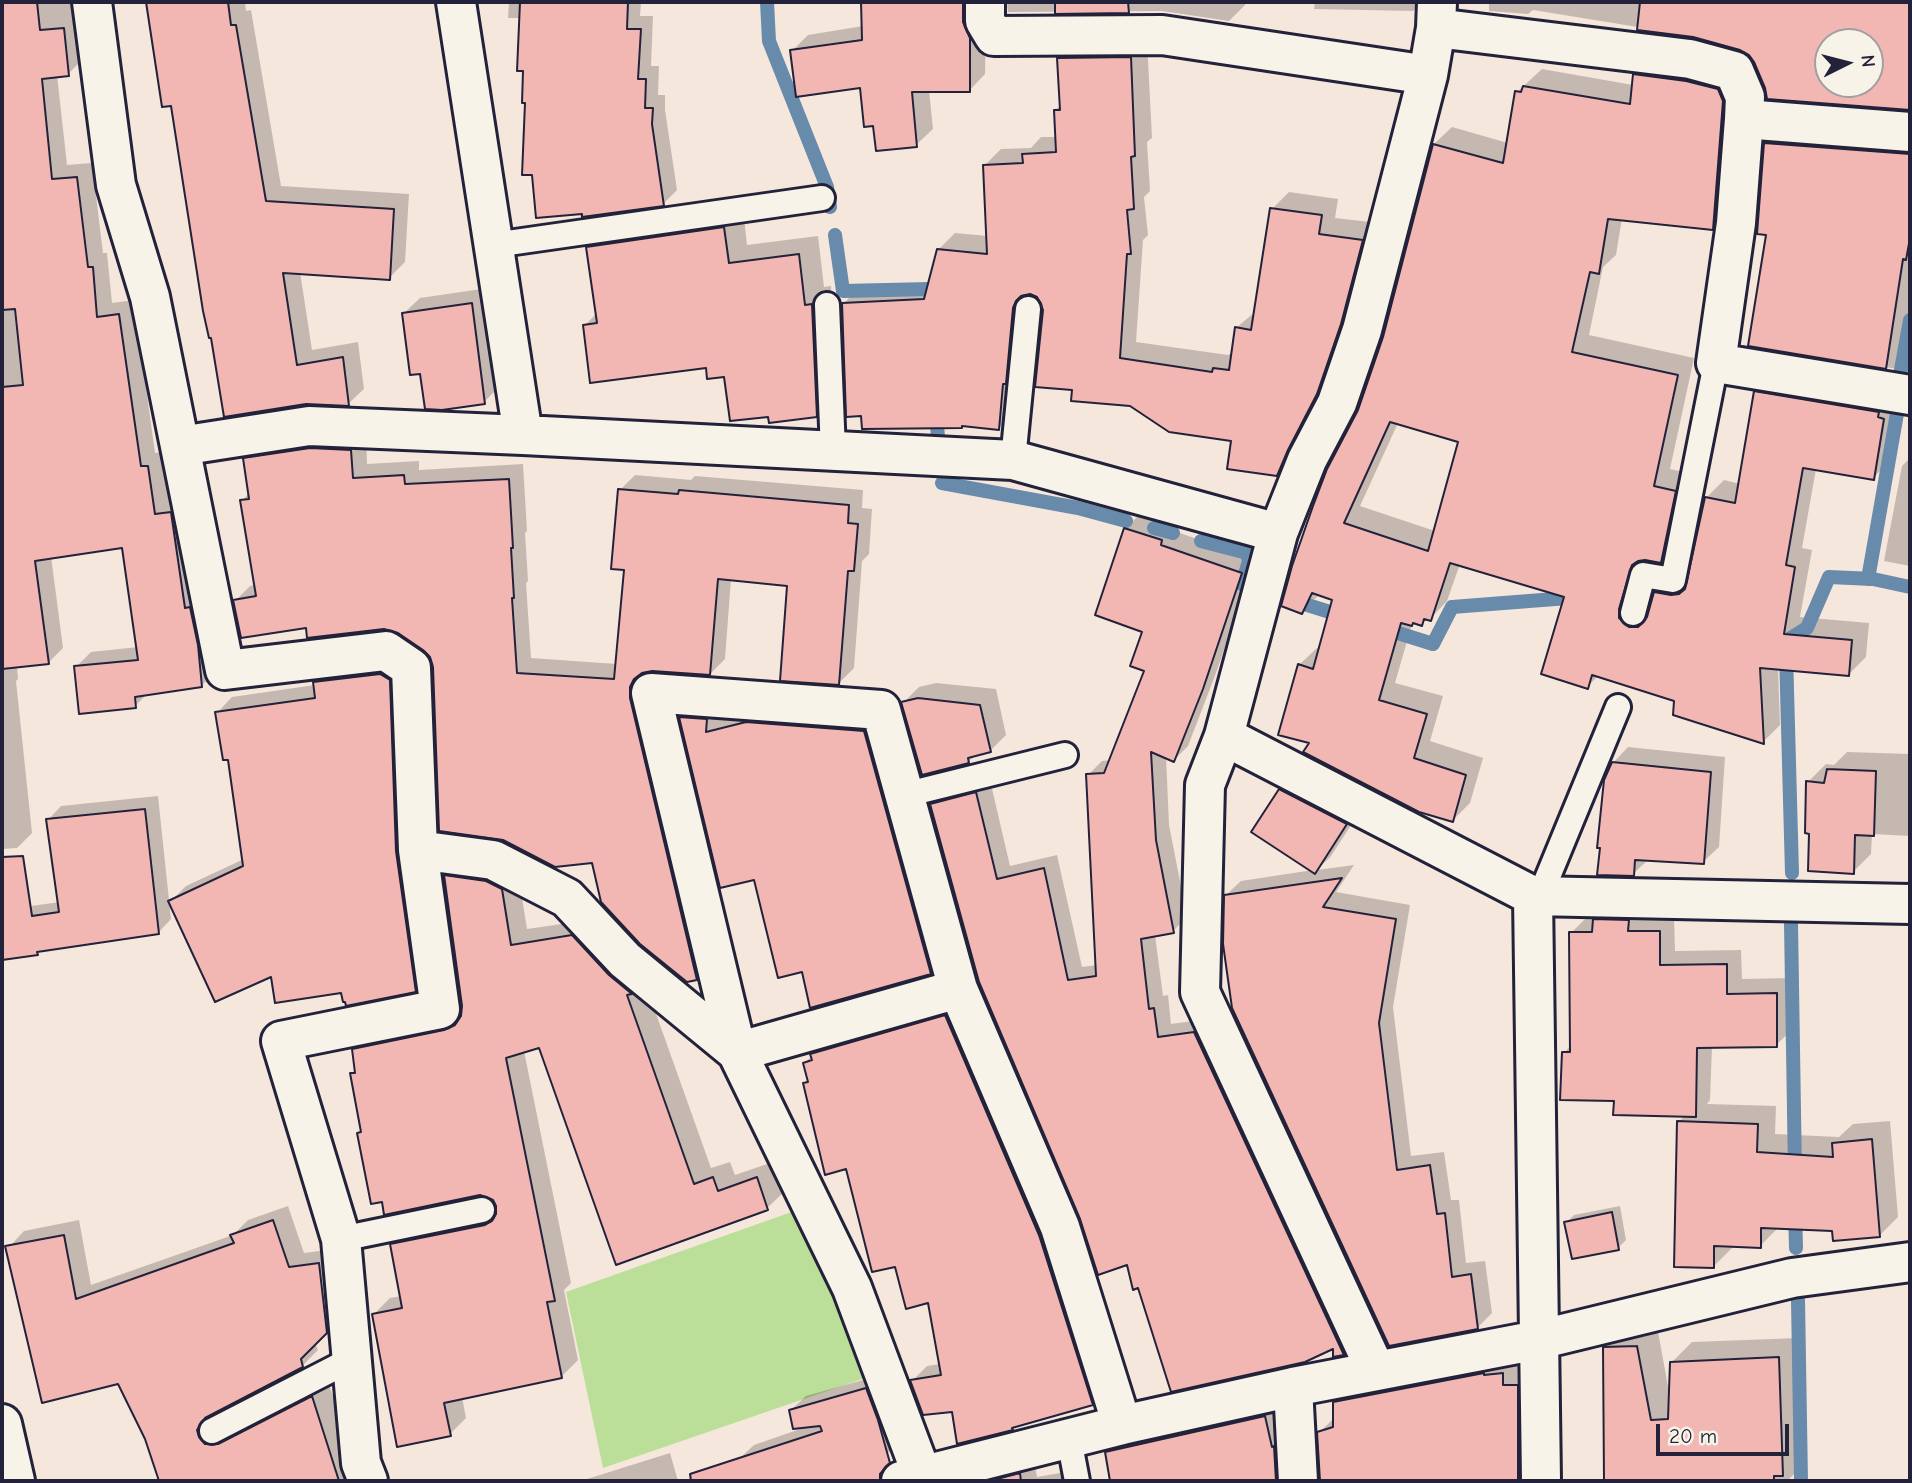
<!DOCTYPE html>
<style>
body{margin:0}
#map{position:relative;width:1912px;height:1483px;overflow:hidden;background:#f6e7dd;font-family:"Comic Neue",sans-serif}
canvas{display:block}
.frame{position:absolute;inset:0;border:4px solid #22223b;pointer-events:none}
.north{position:absolute;left:1814px;top:28px;width:70px;height:70px;box-sizing:border-box;background:#f7f3e8;border:2px solid #a29fa3;border-radius:50%;rotate:84deg;font-size:19px;font-weight:700;line-height:28px;text-align:center;color:#22223b}
.north::after{content:'';display:block;margin:auto;width:24px;height:32px;background:#22223b;clip-path:polygon(50% 0,100% 100%,50% 72%,0 100%)}
.scale{position:absolute;left:1656px;top:1424px;width:133px;height:32px;box-sizing:border-box;border:4px solid #22223b;border-top:0;padding-left:9px;font-size:21px;line-height:24px;white-space:nowrap;color:#22223b;-webkit-text-stroke:5px #f7f3e8;paint-order:stroke}
</style>
<div id="map">
<canvas width="1912" height="1483"></canvas>
<div class="frame"></div>
<div class="north">N</div>
<div class="scale">20 m</div>
</div>
<script>
const context = document.querySelector('canvas').getContext('2d');
context.lineJoin = 'round';
function fill(path, color) { context.fillStyle = color; context.fill(path, 'evenodd'); }
const shape = rows => new Path2D(rows.map(r => 'M' + r).join(''));
function strokePath(path, color, width, dash) { context.strokeStyle = color; context.lineWidth = width; context.lineCap = dash ? 'butt' : 'round'; context.setLineDash(dash || []); context.stroke(path); }
const green = shape([
 [800,1209,871,1376,603,1468,566,1292]
]);
const shadow = shape([
 [2,2,77,2,83,59,68,74,57,75,67,165,92,163,103,253,107,253,112,303,134,300,155,453,163,452,169,500,185,498,216,671,201,686,148,693,135,706,76,667,91,652,138,647,123,546,51,556,63,648,49,662,17,666,18,679,16,681,32,833,17,848,2,849],
 [148,2,245,2,246,11,251,10,281,186,409,194,405,262,389,278,300,272,312,350,358,342,364,389,348,404,306,403,172,103,164,105],
 [509,2,641,2,640,16,653,16,651,66,659,66,658,95,665,95,665,110,677,190,663,204,527,101,521,18,508,18],
 [863,2,979,2,986,21,985,74,969,91,929,90,933,129,916,145,875,124,862,86,792,51,808,35,863,26],
 [1007,2,1245,2,1245,5,1229,21,1162,11,1008,12],
 [1315,2,1423,2,1413,11,1314,9],
 [1477,2,1910,2,1910,108,1768,97,1756,62,1749,53,1740,48,1693,36,1533,10,1528,14,1489,11,1489,2],
 [1828,42,1870,42,1870,84,1828,84],
 [1076,41,1147,41,1152,138,1147,142,1150,191,1144,197,1148,235,1143,240,1136,342,1228,355,1233,352,1236,328,1255,312,1272,209,1289,192,1338,199,1335,218,1379,223,1357,305,1294,457,1277,474,1233,439,1130,404,1074,388,1038,296,1029,292,1015,411,999,428,843,304,860,287,930,284,938,250,955,233,988,236,984,166,1001,149,1031,148,1041,137,1057,137,1055,110,1061,105,1059,58],
 [1652,57,1735,72,1730,210,1712,228,1622,218,1616,255,1603,267,1589,335,1694,358,1670,469,1692,474,1678,544,1661,561,1645,559,1635,591,1640,607,1650,610,1655,593,1673,575,1689,578,1706,498,1724,480,1740,484,1756,392,1773,375,1902,396,1890,461,1873,478,1816,469,1802,548,1812,550,1800,617,1869,623,1866,657,1849,674,1778,668,1780,725,1763,742,1676,700,1599,675,1587,687,1566,595,1460,564,1447,601,1430,619,1428,618,1422,624,1414,621,1412,624,1395,683,1443,696,1430,741,1483,758,1470,803,1453,820,1311,742,1299,665,1317,648,1320,649,1334,598,1319,595,1301,612,1359,411,1384,338,1434,144,1452,127,1508,143,1517,92,1542,69,1633,85,1634,75],
 [1398,423,1460,440,1435,531,1360,506],
 [1783,126,1910,136,1910,371,1750,345,1768,234,1766,143],
 [743,209,747,245,818,236,824,287,831,286,835,396,816,415,770,415,725,376,707,366,585,325,597,313,588,247,607,228],
 [488,288,500,386,484,402,421,372,403,314,420,298],
 [366,435,367,464,419,461,419,470,523,464,527,531,525,533,528,581,526,583,531,658,617,664,626,568,620,490,635,475,691,480,695,476,863,490,862,508,872,509,869,554,862,561,854,668,839,683,789,584,731,579,725,659,710,674,652,669,644,671,644,682,711,963,696,978,593,861,435,667,432,657,425,649,399,631,384,628,307,626,235,601,250,586,255,585,242,501,250,492,245,459,260,444],
 [1910,458,1910,566,1884,561,1902,466],
 [1140,514,1175,526,1174,531,1255,559,1216,673,1188,746,1174,760,1166,756,1169,825,1187,917,1173,931,1155,935,1163,996,1168,995,1171,1024,1208,1019,1357,1339,1344,1353,1335,1355,1335,1347,1139,1286,1128,1262,1082,1218,932,804,946,791,990,780,1010,866,1057,855,1082,967,1097,965,1088,775,1102,761,1111,760,1146,670,1144,631,1097,614,1126,528],
 [397,659,430,974,415,990,343,991,272,975,170,902,186,886,244,859,229,758,217,713,232,697,315,685,315,682,330,667],
 [936,683,996,689,1006,735,990,751,976,754,968,762,903,703,919,687],
 [696,702,879,716,946,957,930,972,803,970,755,878,681,718],
 [1628,747,1725,757,1719,847,1703,862,1649,859,1633,874,1613,763],
 [1847,752,1910,754,1910,836,1872,834,1871,854,1853,872,1808,782,1826,764,1834,765],
 [1296,774,1362,808,1331,856,1317,870,1354,865,1336,892,1410,905,1393,1007,1411,1156,1444,1152,1451,1200,1459,1200,1466,1263,1485,1261,1492,1313,1477,1328,1226,895,1241,881,1313,870,1280,790],
 [158,796,171,919,158,933,40,950,37,953,2,958,2,910,60,902,48,820,61,806],
 [462,860,518,873,527,929,589,920,644,980,711,1168,730,1162,735,1175,773,1162,784,1192,767,1208,617,1263,540,1046,524,1051,571,1283,564,1290,578,1360,561,1377,462,1397,466,1418,450,1434,374,1314,390,1298,402,1296,392,1245,408,1228,498,1210,494,1198,480,1194,359,1134,362,1130,352,1074,357,1069,354,1050,370,1033,462,1015,463,1006,445,876],
 [1610,905,1674,916,1675,951,1741,950,1742,979,1791,978,1792,1030,1776,1045,1712,1046,1710,1100,1707,1104,1776,1106,1775,1134,1839,1137,1853,1124,1890,1121,1898,1217,1879,1236,1834,1229,1779,1227,1760,1246,1732,1245,1732,1248,1713,1267,1678,1122,1686,1115,1615,1100,1564,1053,1571,1045,1571,933,1586,918,1597,918],
 [960,1002,1107,1388,1092,1403,1015,1426,1012,1429,953,1410,912,1381,927,1366,940,1364,930,1301,897,1265,804,1084,809,1079,805,1063,827,1040],
 [288,1206,304,1253,334,1249,342,1316,315,1343,318,1350,302,1366,212,1412,214,1423,328,1382,363,1481,160,1481,147,1439,119,1382,9,1247,24,1231,79,1220,91,1285,233,1235,248,1220],
 [1620,1206,1626,1240,1618,1248,1566,1223,1574,1215],
 [1657,1326,1669,1392,1672,1362,1692,1342,1799,1338,1802,1454,1794,1462,1794,1474,1787,1481,1606,1481,1605,1347,1625,1327],
 [1527,1350,1542,1481,1112,1481,1107,1452,1131,1428,1289,1392,1312,1476,1322,1478,1319,1433,1335,1417,1335,1402,1359,1378],
 [881,1375,901,1439,887,1454,853,1463,859,1481,746,1481,739,1459,754,1445,806,1427,791,1410,806,1396],
 [670,1453,678,1481,584,1481,587,1479],
 [1034,1460,1037,1477,1071,1471,1073,1481,970,1481]
]);
const stream = shape([
 [767,2,769,41,827,187,830,207],
 [835,235,843,291,930,289,931,305],
 [1899,381,1910,320],
 [936,409,938,438],
 [942,483,1078,508,1126,521],
 [1154,528,1173,533],
 [1201,541,1247,553,1249,561,1242,584,1247,587],
 [1868,579,1899,402],
 [1288,599,1346,617],
 [1382,628,1433,644,1452,607,1568,598,1580,603],
 [1778,642,1786,641,1807,628,1829,577,1873,579,1910,587],
 [1786,653,1792,873],
 [1791,923,1795,1174],
 [1795,1211,1796,1248],
 [1798,1300,1801,1481]
]);
const building = shape([
 [2,2,37,2,40,30,64,28,69,76,42,79,52,179,77,177,88,267,93,267,97,317,119,314,141,466,148,466,155,514,171,512,185,608,190,607,198,645,202,687,135,697,136,708,79,714,74,666,138,660,122,548,35,561,49,664,2,669,2,387,23,385,15,309,2,310,2,2],
 [146,2,228,2,231,25,236,25,266,201,394,209,390,280,283,273,297,365,343,357,349,406,306,404,224,417,211,338,209,338,203,311,171,106,162,107,146,2],
 [520,2,628,2,627,29,641,29,638,79,646,79,645,108,653,108,652,124,664,206,582,217,582,214,536,218,532,175,522,175,525,103,522,103,523,71,517,71,520,2],
 [861,2,963,2,963,22,970,38,970,92,912,92,917,147,876,151,873,126,864,127,860,88,796,97,790,50,862,40,861,2],
 [1055,2,1128,2,1129,13,1055,14,1055,2],
 [1640,2,1910,2,1910,110,1767,99,1765,88,1754,62,1749,55,1740,50,1693,37,1637,30,1640,2],
 [1828,42,1870,42,1870,84,1828,84,1828,42],
 [1131,57,1135,156,1131,157,1134,209,1127,210,1131,254,1127,254,1120,358,1212,372,1213,368,1229,370,1235,327,1251,330,1270,208,1322,215,1319,234,1363,240,1341,324,1317,394,1288,450,1277,476,1227,469,1231,441,1169,432,1130,406,1071,401,1072,390,1035,387,1043,310,1037,297,1030,294,1021,296,1016,301,1013,308,1006,384,1003,384,999,430,962,426,962,428,862,429,861,416,846,417,842,303,924,299,937,249,987,254,983,165,1023,163,1022,154,1056,152,1054,110,1060,110,1057,58,1131,57],
 [1633,74,1686,81,1718,89,1723,101,1713,230,1608,219,1599,274,1590,272,1572,352,1678,375,1654,486,1676,491,1661,563,1645,560,1638,561,1632,565,1619,609,1619,618,1629,627,1638,627,1647,617,1654,592,1671,595,1679,594,1685,589,1705,497,1735,503,1754,391,1879,412,1878,417,1884,419,1874,480,1803,468,1786,565,1795,567,1784,634,1852,640,1849,676,1760,668,1764,744,1673,715,1674,701,1592,675,1588,689,1541,674,1564,597,1450,563,1431,621,1424,619,1422,626,1413,623,1412,626,1401,623,1379,700,1427,714,1414,758,1466,775,1453,822,1419,812,1303,752,1309,743,1278,735,1298,664,1313,669,1332,600,1312,593,1302,614,1281,606,1292,566,1313,506,1327,469,1358,410,1383,337,1433,144,1503,163,1515,91,1521,92,1523,86,1630,104,1633,74],
 [1390,422,1458,442,1428,551,1344,523,1390,422],
 [1764,143,1910,154,1910,238,1906,260,1903,259,1886,369,1748,346,1766,235,1757,234,1764,143],
 [724,227,729,263,799,254,805,305,812,304,817,417,769,423,768,417,730,421,724,377,707,379,706,368,590,383,583,325,597,323,586,247,724,227],
 [472,303,485,404,442,410,425,409,420,374,410,375,402,313,472,303],
 [310,448,351,450,353,478,404,475,405,484,509,479,513,548,511,548,514,598,512,598,517,673,614,679,624,570,611,569,618,489,678,494,679,490,849,505,848,523,858,524,854,571,848,571,839,685,780,681,787,586,718,579,710,675,652,671,642,673,634,679,630,687,630,698,697,980,687,982,640,944,601,902,592,863,555,867,503,840,439,831,433,667,430,657,423,650,398,633,384,629,307,638,306,628,241,638,233,600,256,596,240,500,249,499,243,458,310,448],
 [1124,528,1162,540,1161,545,1242,573,1203,689,1174,762,1151,752,1156,840,1174,933,1141,939,1149,1009,1154,1008,1158,1037,1194,1032,1344,1355,1333,1357,1333,1349,1305,1362,1171,1392,1138,1288,1133,1290,1127,1265,1098,1275,1080,1219,979,982,930,804,976,792,997,879,1044,868,1068,980,1096,976,1086,774,1104,773,1144,671,1130,666,1142,632,1095,615,1124,528],
 [380,674,390,680,396,851,416,992,346,1006,345,1002,343,1002,341,993,275,1003,271,977,215,1002,168,901,243,866,228,760,223,760,215,712,315,698,313,682,380,674],
 [918,698,980,705,991,752,968,758,969,763,922,775,901,702,918,698],
 [679,717,707,719,706,732,746,722,864,731,931,974,810,1008,802,972,778,978,754,880,720,888,679,717],
 [1612,762,1711,772,1704,864,1635,860,1634,876,1597,875,1600,848,1597,848,1604,780,1612,762],
 [1827,769,1876,771,1874,836,1855,835,1854,874,1808,871,1809,834,1805,833,1806,781,1824,783,1827,769],
 [1279,789,1347,824,1315,874,1251,832,1279,789],
 [145,809,159,934,37,952,38,955,2,960,2,857,23,856,32,916,59,912,46,819,145,809],
 [444,875,486,881,502,889,511,945,572,935,609,975,632,994,627,995,694,1184,713,1177,718,1191,757,1177,768,1210,616,1265,539,1048,506,1058,555,1301,547,1302,562,1378,444,1403,451,1436,397,1447,372,1314,402,1308,390,1244,485,1225,492,1221,496,1214,496,1206,493,1200,480,1195,384,1215,382,1202,371,1204,357,1133,361,1132,350,1073,355,1073,352,1049,444,1030,455,1025,461,1016,462,1006,444,875],
 [1342,878,1323,907,1396,919,1379,1023,1397,1170,1430,1165,1437,1214,1445,1213,1452,1277,1471,1274,1478,1329,1389,1346,1232,1008,1223,944,1224,895,1342,878],
 [1593,919,1629,920,1628,931,1660,931,1660,965,1727,964,1727,994,1777,993,1777,1047,1697,1048,1696,1117,1613,1115,1614,1101,1560,1100,1562,1052,1570,1052,1569,932,1592,932,1593,919],
 [945,1015,1039,1235,1093,1405,1012,1428,1013,1430,957,1444,952,1412,923,1415,910,1380,941,1375,928,1303,906,1309,895,1267,872,1272,846,1169,825,1175,803,1083,808,1082,803,1063,812,1060,810,1054,945,1015],
 [1677,1121,1758,1124,1757,1152,1833,1157,1832,1143,1872,1139,1880,1237,1833,1241,1832,1231,1761,1228,1761,1248,1714,1246,1714,1268,1674,1267,1677,1121],
 [1612,1212,1619,1250,1572,1259,1564,1222,1612,1212],
 [273,1220,289,1267,319,1263,327,1333,301,1359,303,1367,205,1418,197,1430,199,1437,205,1444,218,1444,312,1396,339,1481,159,1481,145,1439,118,1384,42,1403,5,1246,64,1235,76,1299,234,1243,230,1235,273,1220],
 [1637,1346,1651,1420,1668,1419,1670,1362,1779,1357,1783,1476,1774,1476,1774,1481,1604,1481,1603,1347,1637,1346],
 [1484,1373,1484,1375,1503,1373,1503,1385,1518,1385,1518,1481,1320,1481,1317,1432,1333,1427,1333,1402,1484,1373],
 [866,1388,878,1420,890,1463,880,1474,880,1481,691,1481,690,1474,822,1431,820,1426,793,1429,789,1410,866,1388],
 [1265,1416,1272,1447,1274,1446,1276,1481,1110,1481,1105,1452,1265,1416],
 [1020,1473,1021,1481,989,1481,1020,1473]
]);
const lane = shape([
 [494,245,822,198],
 [827,305,833,451],
 [1013,460,1028,309],
 [1633,613,1643,575,1673,580,1716,363],
 [904,795,1065,755],
 [1540,896,1618,707],
 [341,1239,482,1210],
 [212,1431,352,1359],
 [1069,1439,1077,1481]
]);
const street = shape([
 [92,2,116,185,150,297,225,670,386,651,411,668,418,850,440,1009,281,1041,341,1239,361,1463,368,1481],
 [456,2,523,435,1013,460,1278,533],
 [985,2,985,21,994,36,1162,35,1428,75],
 [1437,2,1436,28,1428,75,1362,330,1337,403,1307,460,1278,533,1224,736,1533,896,1910,904],
 [1436,28,1690,59,1734,71,1745,97,1744,119,1736,223,1716,363,1910,395],
 [1744,119,1910,132],
 [180,446,309,426,523,435],
 [1224,736,1205,785,1200,992,1376,1371],
 [418,850,493,860,567,898,625,960,737,1052,958,989],
 [1533,896,1541,1481],
 [1293,1387,1298,1481],
 [2,1424,15,1481],
 [922,1475,852,1288,737,1052,651,693,881,710,958,989,1060,1227,1122,1425],
 [901,1481,1122,1425,1293,1387,1538,1340,1792,1278,1910,1262]
]);
fill(green, '#bbde98');
fill(shadow, '#0003');
strokePath(stream, '#688aab', 14);
fill(building, '#f3b7b3');
strokePath(building, '#22223b', 2);
strokePath(lane, '#22223b', 30);
strokePath(street, '#22223b', 44);
strokePath(lane, '#f7f3e8', 24);
strokePath(street, '#f7f3e8', 38);
</script>
